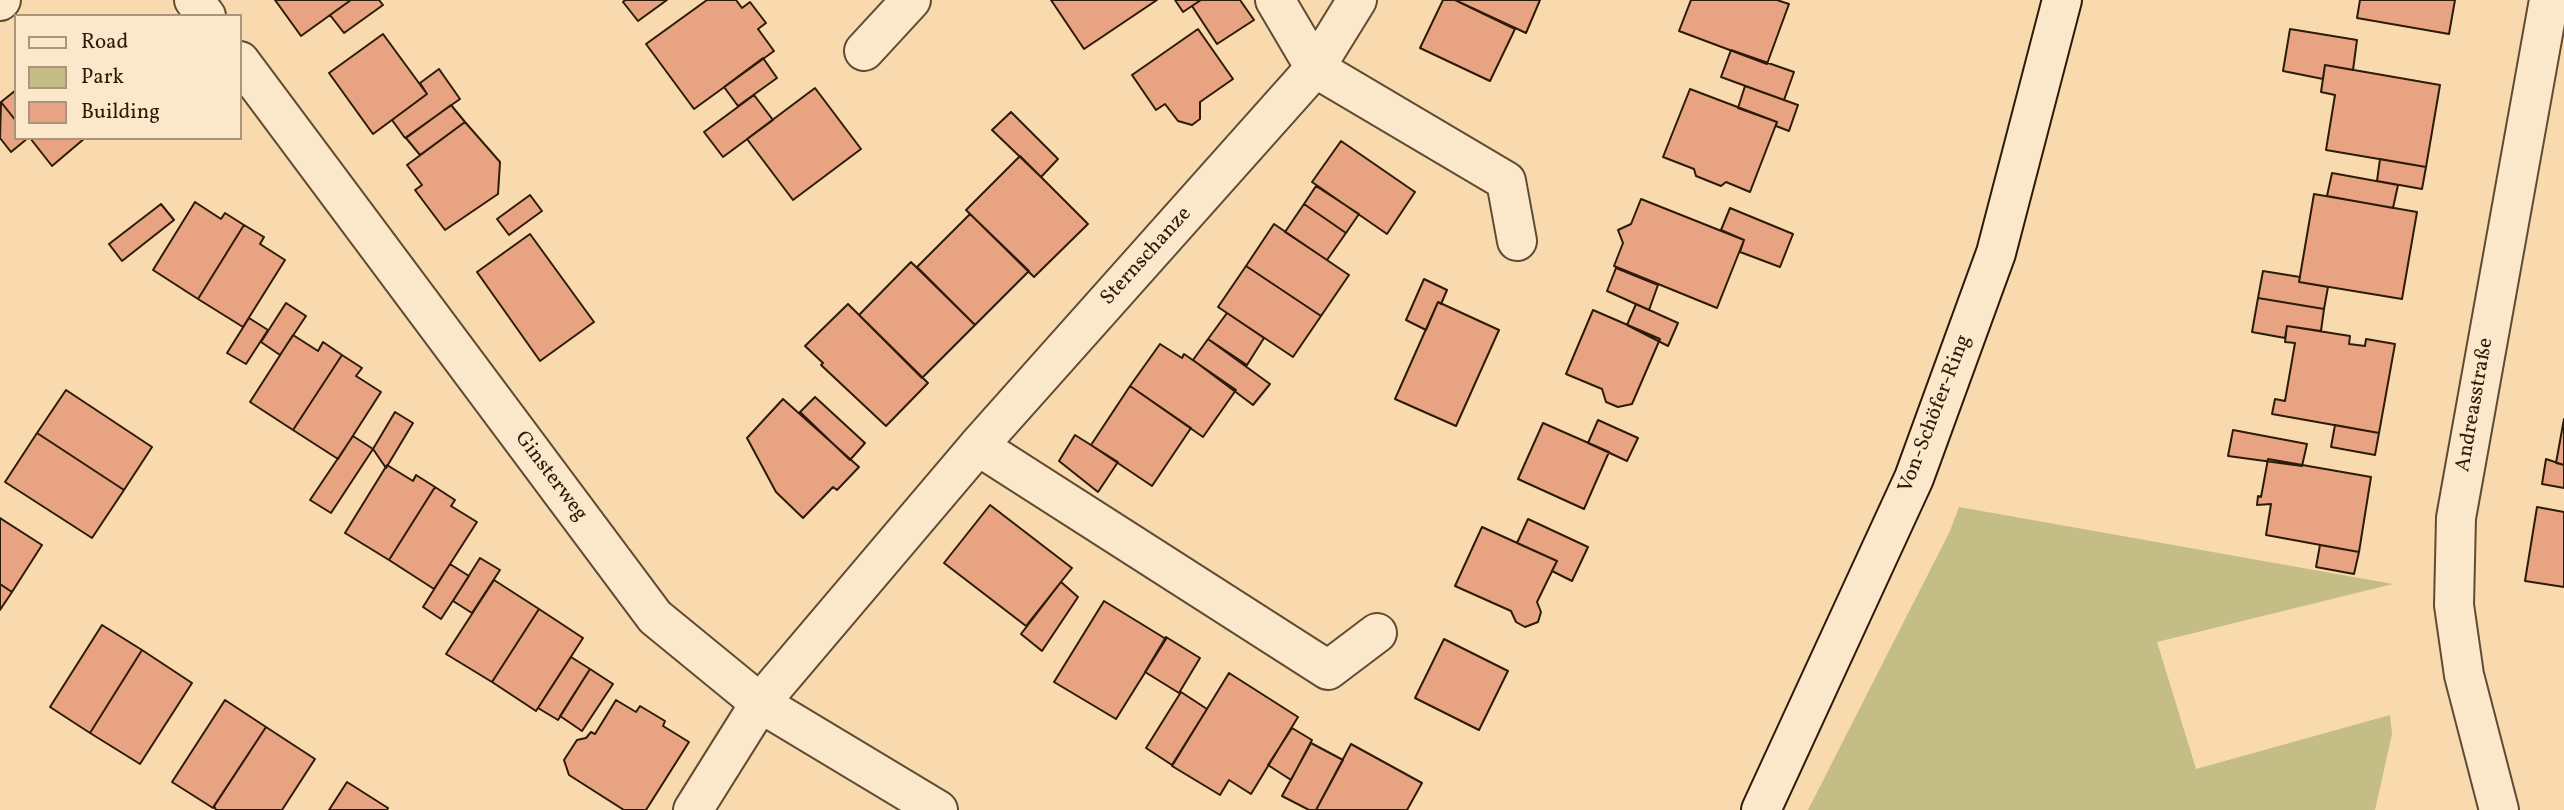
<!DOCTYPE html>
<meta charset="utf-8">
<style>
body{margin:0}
#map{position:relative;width:2564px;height:810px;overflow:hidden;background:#f9daae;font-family:Vollkorn,serif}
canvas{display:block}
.legend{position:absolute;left:14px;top:14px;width:228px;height:126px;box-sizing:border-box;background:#fbe7ca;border:2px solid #a8957c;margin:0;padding:9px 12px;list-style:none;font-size:21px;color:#2b1b08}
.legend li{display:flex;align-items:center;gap:14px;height:35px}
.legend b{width:35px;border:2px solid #a8957c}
</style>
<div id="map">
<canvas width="2564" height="810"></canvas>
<ul class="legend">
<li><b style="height:9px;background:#fbe7ca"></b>Road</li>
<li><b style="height:19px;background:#c4bd86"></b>Park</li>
<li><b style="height:19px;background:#e7a382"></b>Building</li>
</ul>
</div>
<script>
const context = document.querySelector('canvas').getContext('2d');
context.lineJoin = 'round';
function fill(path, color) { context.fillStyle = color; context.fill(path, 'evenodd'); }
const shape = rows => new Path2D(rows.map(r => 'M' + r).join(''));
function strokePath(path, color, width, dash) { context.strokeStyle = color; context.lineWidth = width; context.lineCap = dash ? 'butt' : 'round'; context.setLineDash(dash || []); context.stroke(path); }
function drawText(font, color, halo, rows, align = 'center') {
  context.font = font + ' Vollkorn,serif'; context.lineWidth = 5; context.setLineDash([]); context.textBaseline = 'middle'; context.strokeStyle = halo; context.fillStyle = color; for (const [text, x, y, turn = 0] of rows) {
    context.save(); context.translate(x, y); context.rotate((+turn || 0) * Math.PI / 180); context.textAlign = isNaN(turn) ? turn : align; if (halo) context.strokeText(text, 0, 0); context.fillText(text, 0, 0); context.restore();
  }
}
const green = shape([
 [1959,507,2393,584,2157,642,2196,769,2390,715,2392,734,2375,810,1808,810,1950,531]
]);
const building = shape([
 [275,0,351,0,301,36,275,0],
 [351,0,379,0,383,5,344,33,330,15,351,0],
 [625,0,667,0,638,21,623,2,625,0],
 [707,0,736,0,742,8,750,2,766,23,758,29,774,51,694,109,646,44,707,0],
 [1051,0,1157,0,1084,49,1051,0],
 [1175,0,1201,0,1183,12,1175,0],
 [1201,0,1240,0,1254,20,1217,44,1192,6,1201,0],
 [1443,0,1455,0,1515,29,1490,81,1420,48,1443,0],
 [1455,0,1540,0,1526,33,1455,0],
 [1691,0,1777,0,1789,4,1767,64,1679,31,1691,0],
 [2360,0,2455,0,2449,34,2357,18,2360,0],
 [1198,29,1233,79,1200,102,1200,119,1192,125,1178,121,1165,104,1156,110,1132,75,1198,29],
 [2290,29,2357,40,2353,70,2325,65,2323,79,2283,71,2290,29],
 [383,34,427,94,373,134,329,73,383,34],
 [1731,50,1794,72,1784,100,1721,77,1731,50],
 [763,58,777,78,738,106,724,87,763,58],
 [2325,65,2440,85,2426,167,2326,150,2335,95,2321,92,2325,65],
 [439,69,460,99,405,138,392,120,427,94,420,83,439,69],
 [1745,86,1798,105,1789,131,1776,126,1777,122,1738,108,1745,86],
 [815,88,861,149,793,200,747,139,815,88],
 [1690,89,1777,122,1750,192,1726,182,1721,186,1696,176,1694,169,1663,157,1690,89],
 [16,90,16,121,1,102,16,90],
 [754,95,773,120,723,157,704,132,754,95],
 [1,102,16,121,16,138,28,138,11,152,0,138,1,102],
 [451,105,465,122,420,155,406,138,451,105],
 [1011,112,1058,159,1041,177,992,130,1011,112],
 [465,122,500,162,498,194,445,230,415,190,422,185,407,165,465,122],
 [30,138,85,138,52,166,30,138],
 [1341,141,1415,192,1387,234,1312,182,1341,141],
 [1020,156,1088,224,1034,277,966,210,1020,156],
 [2380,159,2426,167,2422,189,2377,181,2380,159],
 [2332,173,2398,185,2393,208,2327,196,2332,173],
 [1316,186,1359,214,1346,233,1304,204,1316,186],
 [2314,194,2417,212,2402,299,2299,282,2314,194],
 [530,195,542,211,509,235,497,219,530,195],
 [1641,199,1744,240,1717,308,1614,266,1623,243,1618,230,1631,224,1641,199],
 [195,202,221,219,225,213,244,225,198,299,153,270,195,202],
 [161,204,174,220,122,261,109,244,161,204],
 [1304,204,1346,233,1327,260,1285,232,1304,204],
 [1730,208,1793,234,1780,267,1740,252,1744,240,1721,230,1730,208],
 [970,214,1029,271,975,325,917,267,970,214],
 [1274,224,1349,275,1321,316,1246,266,1274,224],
 [244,225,264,237,260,244,285,260,243,327,198,299,244,225],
 [530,234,594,322,540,361,477,272,530,234],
 [911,262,975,325,922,378,859,315,911,262],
 [1246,266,1321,316,1293,357,1218,307,1246,266],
 [1616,268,1658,285,1649,310,1607,291,1616,268],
 [2263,271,2300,277,2299,282,2328,287,2324,309,2258,298,2263,271],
 [1424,279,1447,290,1441,304,1438,302,1426,330,1406,320,1424,279],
 [2258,298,2324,309,2321,331,2287,326,2285,338,2252,332,2258,298],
 [1438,302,1499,330,1456,426,1395,399,1438,302],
 [286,303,306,316,280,355,261,342,286,303],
 [848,304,928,383,886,426,821,365,823,363,805,346,848,304],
 [1636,304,1678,323,1668,346,1627,325,1636,304],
 [1593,310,1660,339,1632,404,1618,407,1606,402,1602,389,1566,374,1593,310],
 [1227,313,1264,338,1247,365,1208,339,1227,313],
 [249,318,268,330,246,364,227,353,249,318],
 [2287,326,2350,336,2349,344,2365,346,2366,339,2395,344,2379,433,2272,414,2275,399,2285,401,2295,343,2285,342,2287,326],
 [293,335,318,351,323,342,342,355,293,430,250,402,293,335],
 [1208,339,1270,384,1253,405,1193,360,1208,339],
 [1160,344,1182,358,1184,354,1236,390,1203,437,1130,386,1160,344],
 [342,355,362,368,356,376,381,392,338,459,293,430,342,355],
 [1130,386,1191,428,1152,486,1091,445,1130,386],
 [66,390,152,447,124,490,37,433,66,390],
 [815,397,865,443,850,460,800,412,815,397],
 [783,399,859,467,837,490,833,487,803,518,776,492,747,438,783,399],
 [395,412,413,423,386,468,373,449,395,412],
 [2564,419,2564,465,2556,463,2564,419],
 [1598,420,1638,438,1627,461,1588,443,1598,420],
 [1543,423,1609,452,1584,509,1518,479,1543,423],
 [2335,425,2379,433,2375,455,2331,447,2335,425],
 [2233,430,2307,444,2302,466,2228,456,2233,430],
 [37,433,124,490,92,538,5,482,37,433],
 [1075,435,1118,462,1098,492,1059,461,1075,435],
 [353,436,373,449,331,513,310,500,353,436],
 [2268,459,2371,477,2359,552,2266,535,2271,504,2257,505,2258,496,2261,497,2268,459],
 [2546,459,2564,465,2564,488,2542,484,2546,459],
 [387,465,413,481,416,475,435,487,389,560,345,533,387,465],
 [435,487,455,500,451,506,477,522,434,589,389,560,435,487],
 [990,505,1072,568,1026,626,944,563,990,505],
 [2537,507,2564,512,2564,587,2525,581,2537,507],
 [0,518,42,545,12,592,0,584,0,518],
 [1528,519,1588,547,1572,581,1552,571,1557,561,1517,543,1528,519],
 [1482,527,1557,561,1537,602,1541,612,1538,622,1525,627,1516,622,1511,611,1455,586,1482,527],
 [2320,545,2359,552,2354,574,2316,567,2320,545],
 [480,558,500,570,472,613,453,601,480,558],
 [450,564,469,576,441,619,423,607,450,564],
 [494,580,539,609,492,682,446,654,494,580],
 [1061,582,1078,597,1042,651,1021,634,1061,582],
 [0,584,12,592,0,610,0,584],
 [1104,601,1166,639,1116,719,1054,682,1104,601],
 [539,609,583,638,536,711,492,682,539,609],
 [102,625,142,650,90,733,50,707,102,625],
 [1166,637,1200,658,1179,693,1145,672,1166,637],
 [1444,639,1508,671,1479,730,1415,698,1444,639],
 [142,650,192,683,140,764,90,733,142,650],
 [571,657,590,669,558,720,538,708,571,657],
 [590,669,613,684,582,731,560,716,590,669],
 [1229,673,1298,717,1251,794,1229,780,1220,795,1172,766,1229,673],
 [1181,692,1207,709,1172,765,1146,748,1181,692],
 [225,700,266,727,213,808,172,782,225,700],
 [616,700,636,712,640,706,665,721,663,726,689,742,646,810,624,810,569,775,564,760,577,740,586,738,591,732,595,734,616,700],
 [266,727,315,759,282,810,216,810,214,806,266,727],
 [1292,728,1312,740,1291,780,1268,765,1292,728],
 [1311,743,1343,760,1316,810,1309,810,1282,796,1311,743],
 [1351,744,1422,783,1407,810,1316,810,1351,744],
 [347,782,388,808,387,810,329,810,347,782]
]);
const street = shape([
 [194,0,206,16],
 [1357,0,1315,68,1506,181,1517,241],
 [0,1,1,0],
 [864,51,911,0],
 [240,61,655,617,760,703,938,810],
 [978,446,1328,670,1377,633],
 [693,810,760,703,978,446,1315,68,1275,0],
 [2499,810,2464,675,2454,605,2456,518,2549,0]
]);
const secondary = shape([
 [1761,810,1914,478,1996,253,2062,0]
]);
const streetNames = [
 ["Sternschanze",1147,257,-48],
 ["Andreasstraße",2476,405,-80],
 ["Von-Schöfer-Ring",1936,414,-69],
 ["Ginsterweg",550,477,53]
];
fill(green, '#c4bd86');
fill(building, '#e7a382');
strokePath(building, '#2b1b08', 2);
strokePath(street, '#5e4b32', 42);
strokePath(secondary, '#2b1b08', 42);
strokePath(street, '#fbe7ca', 38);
strokePath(secondary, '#fbe7ca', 38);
drawText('21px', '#2b1b08', '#fbe7ca', streetNames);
</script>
